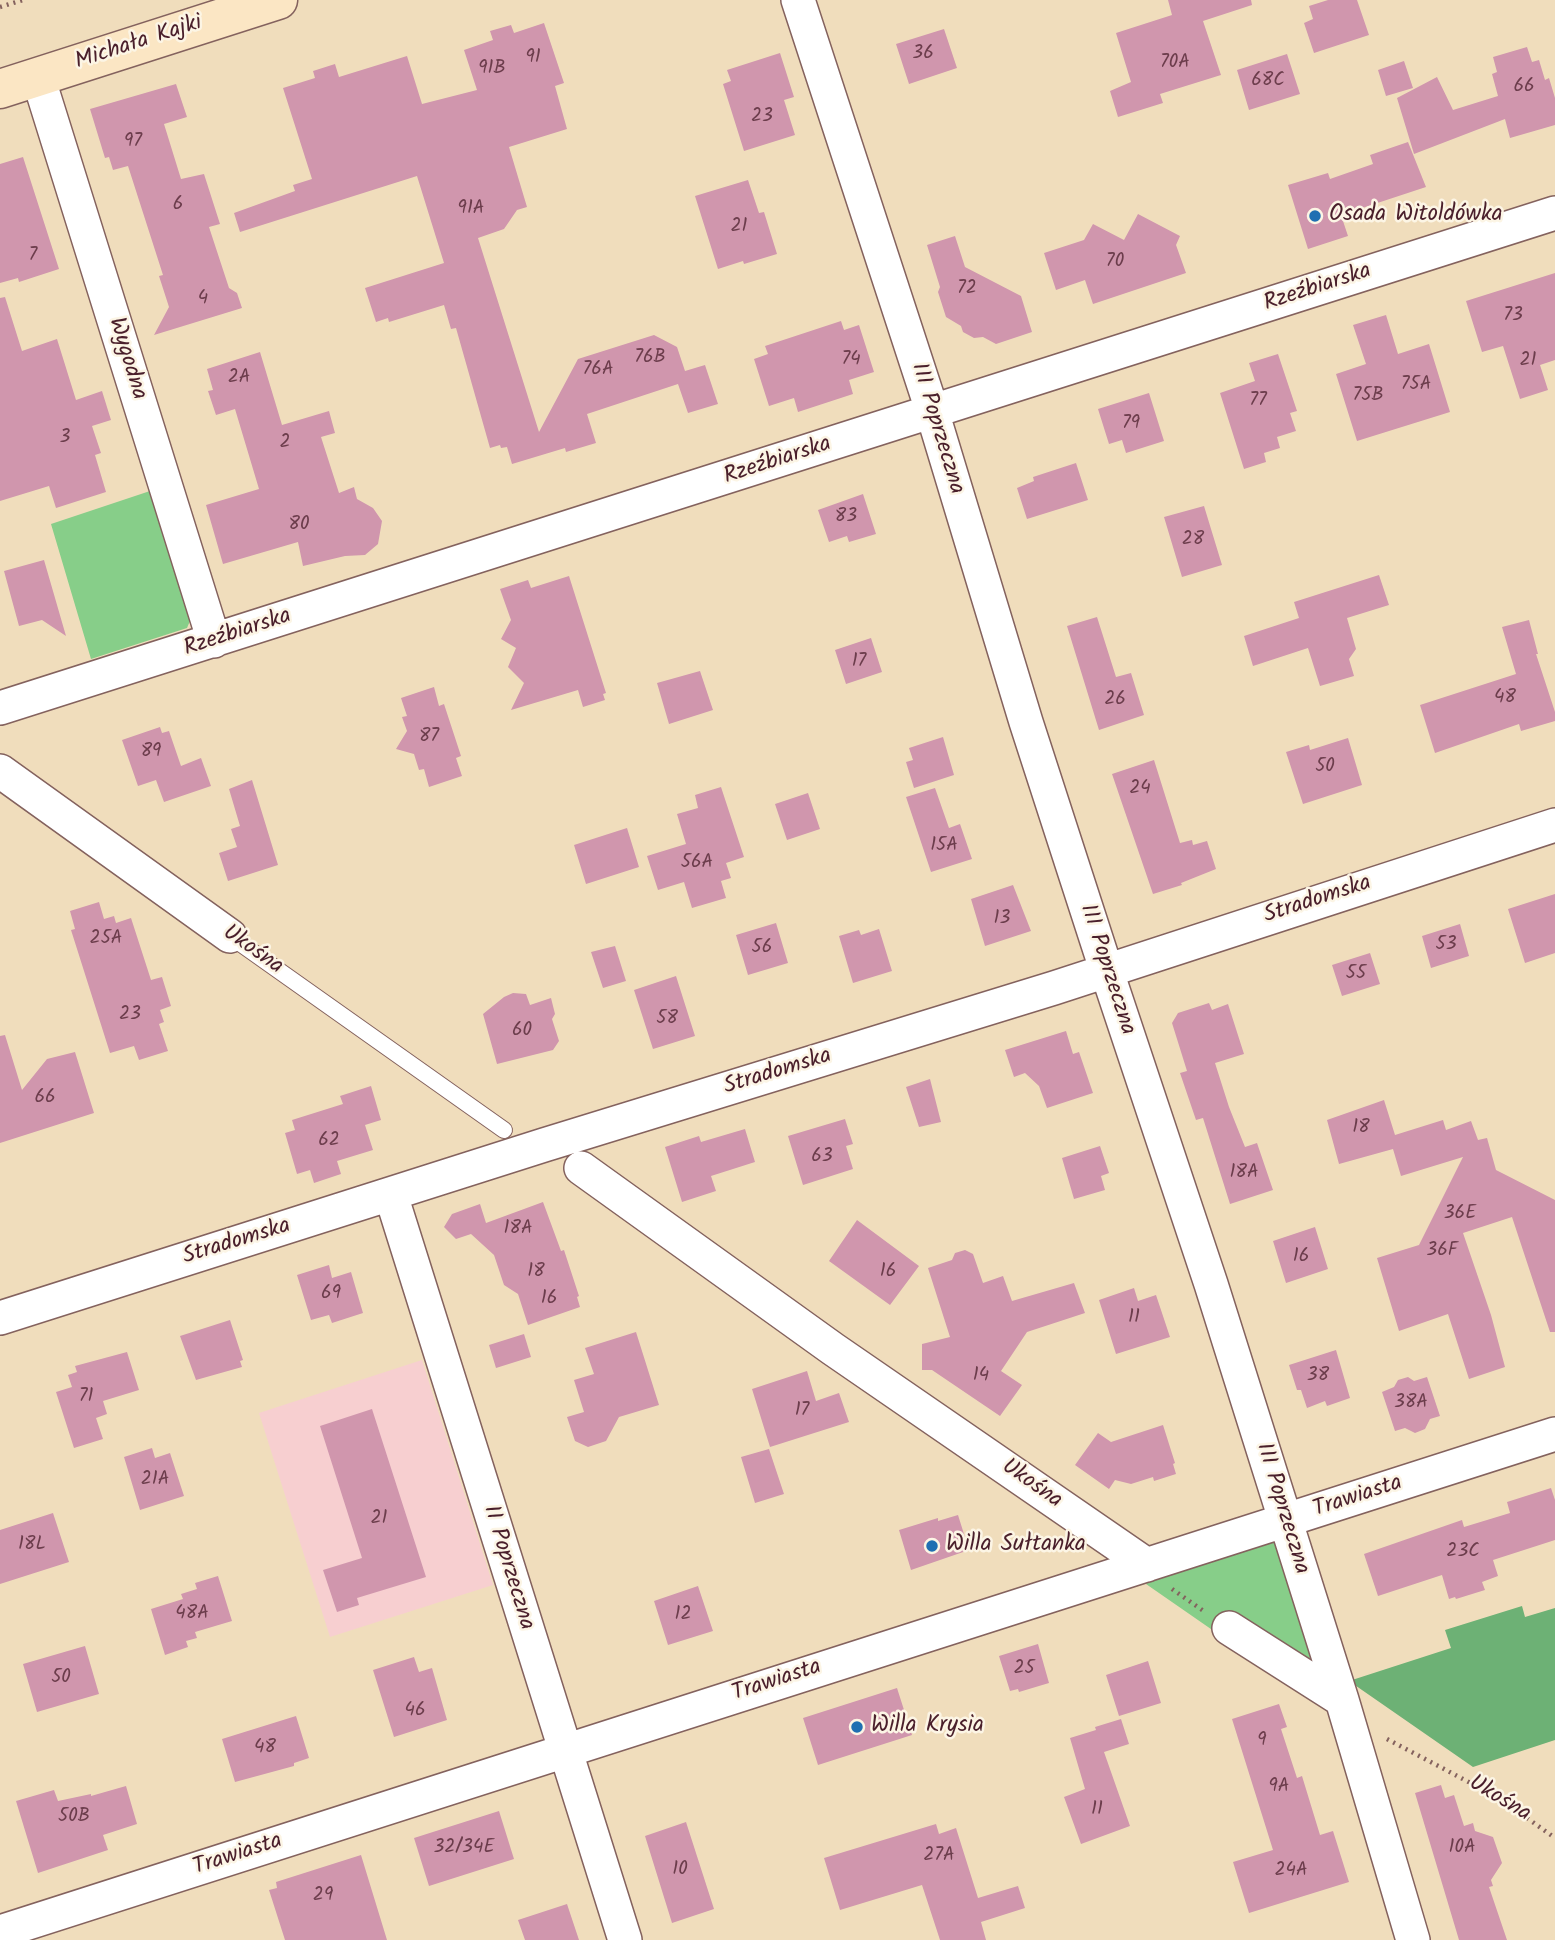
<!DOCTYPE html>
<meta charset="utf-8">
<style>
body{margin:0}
canvas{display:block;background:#f0ddbc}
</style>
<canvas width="1555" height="1940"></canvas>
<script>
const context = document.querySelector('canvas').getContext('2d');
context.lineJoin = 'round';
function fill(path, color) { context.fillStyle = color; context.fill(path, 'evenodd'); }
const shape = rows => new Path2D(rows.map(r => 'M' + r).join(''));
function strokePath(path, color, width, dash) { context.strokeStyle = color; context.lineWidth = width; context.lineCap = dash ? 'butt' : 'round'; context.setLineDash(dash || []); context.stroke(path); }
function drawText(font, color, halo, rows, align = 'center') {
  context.font = font + ' Kalam,sans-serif'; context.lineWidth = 5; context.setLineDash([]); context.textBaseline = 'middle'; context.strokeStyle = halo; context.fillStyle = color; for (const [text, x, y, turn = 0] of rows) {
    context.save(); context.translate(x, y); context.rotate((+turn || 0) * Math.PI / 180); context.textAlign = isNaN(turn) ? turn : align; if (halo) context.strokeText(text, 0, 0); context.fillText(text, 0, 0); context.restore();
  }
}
const built = shape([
 [422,1360,493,1585,330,1637,259,1413]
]);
const green = shape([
 [153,490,192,616,187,628,91,659,51,524],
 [1278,1540,1316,1669,1221,1636,1146,1584,1163,1571]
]);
const forest = shape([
 [1522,1606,1525,1617,1555,1608,1555,1740,1473,1767,1349,1681,1451,1648,1445,1630]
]);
const building = shape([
 [1168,0,1251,0,1252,5,1203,21,1221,75,1160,94,1163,103,1118,117,1110,91,1131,82,1116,33,1172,15],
 [1328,0,1357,0,1369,35,1314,53,1304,23,1313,19,1309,6],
 [544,23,564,83,555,86,567,129,509,147,527,207,517,210,504,229,478,238,539,432,578,359,654,335,677,347,685,371,705,365,718,404,688,413,678,384,587,414,596,443,566,452,565,448,512,464,507,447,501,448,500,445,490,448,456,328,451,329,444,305,389,322,388,318,376,322,365,288,444,263,417,176,240,232,234,213,295,191,293,185,312,179,283,88,315,78,313,71,335,64,339,77,407,56,422,104,477,90,464,50,493,40,490,31,511,25,514,33],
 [944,29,957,68,909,84,896,44],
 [1527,47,1532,62,1539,60,1545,80,1549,78,1555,98,1555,125,1510,138,1505,119,1414,154,1397,98,1437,77,1453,110,1498,96,1492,74,1497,72,1493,57],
 [780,53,794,97,784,100,795,135,744,151,723,84,731,81,727,70],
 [1287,54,1300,94,1249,110,1237,70],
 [1404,61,1413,88,1386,96,1378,70],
 [176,84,187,117,164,124,181,179,204,174,220,224,209,227,229,288,237,293,242,308,154,335,169,307,159,276,163,275,128,166,113,170,109,157,105,158,90,109],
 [1408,142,1426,187,1341,215,1348,236,1308,249,1288,185,1328,173,1330,179,1373,164,1370,155],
 [23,157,59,269,19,282,18,278,0,283,0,164],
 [748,180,759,213,764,212,777,254,744,264,743,261,718,269,695,196],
 [1138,214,1180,236,1176,245,1186,273,1093,304,1085,280,1056,290,1044,253,1084,240,1093,224,1124,240],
 [955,236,965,267,1021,296,1032,332,996,344,983,337,974,338,963,332,961,326,946,317,938,292,940,287,927,245],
 [1555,273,1555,360,1540,365,1548,390,1520,399,1503,346,1482,352,1466,301],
 [5,297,22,351,57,339,76,400,102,391,111,420,92,426,101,453,95,455,106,492,56,508,49,486,0,501,0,298],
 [1386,315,1398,354,1429,344,1450,412,1357,441,1336,374,1366,364,1353,325],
 [841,321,844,330,859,325,874,372,849,380,853,394,798,412,794,398,769,406,754,359,768,354,765,346],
 [260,352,282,425,329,411,335,433,321,437,339,493,354,487,357,499,373,508,382,521,378,544,365,555,345,556,303,566,298,542,223,564,206,505,259,489,235,409,216,415,208,391,213,390,207,369],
 [1278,354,1297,411,1290,413,1296,431,1277,437,1280,448,1264,453,1266,462,1244,469,1220,393,1255,381,1249,363],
 [1149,393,1164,441,1126,453,1122,440,1109,444,1098,409],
 [1076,463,1088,500,1027,519,1017,488,1034,481,1033,477],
 [863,494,876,534,849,542,847,536,829,542,818,510],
 [1204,506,1222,565,1182,577,1164,517],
 [44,560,66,636,42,620,19,626,4,571],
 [1379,575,1389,605,1347,618,1356,649,1349,659,1354,676,1320,686,1308,648,1253,666,1244,636,1299,618,1294,602],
 [569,576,606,693,603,694,605,700,583,707,578,690,511,710,524,683,508,667,516,648,501,639,511,620,500,589,528,580,531,588],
 [1097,617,1116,677,1131,673,1144,715,1099,730,1067,626],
 [1529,620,1538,654,1536,654,1555,712,1555,721,1521,731,1519,724,1435,753,1420,705,1516,674,1502,627],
 [871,638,882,672,846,684,835,650],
 [700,671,713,710,669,724,657,683],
 [434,687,439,706,444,704,461,756,456,758,462,776,429,787,424,769,419,770,414,754,396,749,407,731,402,717,407,716,401,698],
 [160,727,162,733,169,731,181,766,201,758,211,786,164,802,156,780,138,786,122,740],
 [943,737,954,775,914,788,906,762,913,760,909,748],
 [1348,738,1362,785,1303,804,1286,752,1309,745,1310,750],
 [1154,760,1180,843,1192,840,1193,845,1207,841,1216,869,1181,883,1182,885,1153,894,1112,774],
 [252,780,278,865,228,881,219,853,237,847,231,829,240,826,229,789],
 [721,787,744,857,726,863,731,878,721,881,726,898,692,908,684,882,658,890,647,856,686,844,677,814,698,808,695,795],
 [935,788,949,828,960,824,972,859,931,872,906,797],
 [808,793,820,829,787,840,775,804],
 [627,828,639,867,586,884,574,845],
 [1013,885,1031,931,985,946,971,899],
 [1555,894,1555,953,1525,963,1508,909],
 [99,902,104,919,114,916,116,923,131,918,151,980,162,977,171,1006,160,1010,164,1022,159,1024,168,1051,139,1060,134,1046,110,1053,71,930,75,929,70,911],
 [776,923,788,963,748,975,736,935],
 [1460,924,1469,956,1431,968,1422,936],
 [879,929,892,971,853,983,839,936,859,930,861,935],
 [615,946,626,981,603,988,591,952],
 [1370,953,1380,984,1342,996,1332,965],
 [676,976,695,1036,653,1049,634,990],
 [513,993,526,994,530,1005,551,998,555,1014,552,1019,559,1041,553,1050,497,1064,483,1014,504,997],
 [1209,1003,1212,1010,1228,1004,1244,1054,1215,1063,1229,1107,1245,1147,1257,1143,1273,1190,1230,1204,1203,1118,1196,1120,1180,1073,1187,1071,1172,1023,1178,1013],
 [1066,1031,1073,1054,1079,1052,1093,1093,1047,1108,1039,1086,1025,1073,1014,1077,1005,1050],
 [5,1035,22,1090,47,1059,75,1052,94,1113,0,1143,0,1036],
 [930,1079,941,1122,919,1127,906,1087],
 [371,1086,381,1120,365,1125,373,1150,337,1161,341,1174,314,1183,310,1170,297,1174,285,1133,295,1130,292,1120,343,1104,340,1096],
 [1384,1100,1395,1135,1443,1120,1446,1130,1471,1121,1478,1140,1487,1138,1496,1170,1555,1200,1555,1332,1550,1332,1512,1217,1463,1233,1491,1315,1505,1367,1469,1379,1448,1314,1399,1331,1377,1258,1419,1245,1463,1157,1401,1176,1393,1149,1339,1164,1327,1120],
 [845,1119,853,1144,846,1146,853,1169,803,1185,788,1136],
 [745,1129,755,1162,711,1176,716,1191,682,1202,665,1147,699,1136,701,1142],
 [1100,1146,1109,1173,1101,1176,1105,1190,1074,1199,1062,1158],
 [543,1202,561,1251,564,1250,579,1296,577,1297,580,1307,528,1325,518,1294,504,1285,494,1255,471,1234,456,1239,444,1227,452,1214,480,1204,486,1223],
 [857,1220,919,1266,890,1305,829,1261],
 [1315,1227,1328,1269,1286,1283,1273,1241],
 [965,1250,973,1254,983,1283,1003,1276,1012,1301,1074,1283,1085,1313,1027,1332,1001,1371,1022,1385,1000,1416,932,1370,922,1370,922,1344,950,1337,928,1268,952,1260,955,1253],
 [329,1265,332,1278,351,1272,363,1313,332,1323,329,1315,311,1320,297,1275],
 [1134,1288,1138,1301,1156,1295,1170,1337,1116,1354,1099,1300],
 [230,1320,243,1360,240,1361,242,1367,196,1380,180,1336],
 [636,1332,659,1405,619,1417,606,1441,588,1447,575,1441,567,1417,584,1412,574,1380,594,1374,585,1348],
 [524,1334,531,1357,496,1368,489,1345],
 [1336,1350,1350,1398,1327,1406,1325,1401,1307,1408,1301,1390,1297,1390,1289,1365],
 [127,1352,139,1390,103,1401,107,1414,96,1418,103,1439,74,1448,56,1392,72,1387,68,1375,77,1372,75,1366],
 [807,1371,816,1401,839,1393,849,1422,770,1447,752,1389],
 [1408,1377,1414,1381,1427,1377,1440,1416,1430,1419,1425,1429,1415,1433,1405,1428,1395,1431,1382,1392,1394,1387,1398,1380],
 [372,1409,426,1577,357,1598,359,1605,337,1612,323,1570,362,1558,320,1426],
 [1163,1425,1175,1463,1173,1464,1176,1474,1154,1481,1153,1477,1131,1484,1115,1480,1109,1489,1075,1465,1098,1433,1111,1442],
 [152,1448,155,1458,170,1453,184,1496,140,1510,124,1457],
 [769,1449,784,1494,755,1503,741,1457],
 [1551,1488,1555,1500,1555,1540,1493,1560,1498,1576,1482,1582,1485,1590,1456,1599,1455,1597,1449,1599,1442,1575,1378,1596,1364,1554,1462,1520,1464,1527,1510,1513,1507,1502],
 [53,1513,69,1562,0,1584,0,1530],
 [958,1515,969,1550,911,1570,899,1530,938,1518,938,1521],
 [218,1576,232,1621,195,1632,197,1638,186,1641,188,1647,165,1655,151,1609,183,1599,181,1594,197,1589,195,1583],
 [698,1586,713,1631,668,1645,654,1601],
 [1038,1644,1049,1683,1019,1692,1018,1689,1010,1691,999,1656],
 [85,1646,99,1694,37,1712,23,1664],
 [414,1657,419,1672,432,1668,447,1720,394,1737,373,1670],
 [1148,1661,1161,1703,1119,1716,1106,1675],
 [897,1688,912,1735,818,1765,803,1718],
 [1279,1704,1287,1727,1281,1729,1297,1778,1302,1776,1320,1835,1333,1831,1349,1882,1249,1913,1233,1862,1273,1850,1232,1719],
 [296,1716,309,1758,294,1763,294,1766,235,1782,222,1739],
 [1121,1719,1129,1744,1104,1752,1130,1826,1081,1844,1064,1797,1085,1789,1070,1738,1096,1730,1095,1727],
 [1441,1785,1445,1798,1454,1795,1464,1826,1473,1823,1475,1831,1493,1837,1502,1863,1491,1880,1493,1886,1489,1887,1507,1940,1459,1940,1415,1793],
 [126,1786,137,1824,103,1835,108,1850,38,1873,16,1801,54,1790,58,1801,91,1794,91,1796],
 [499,1811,514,1859,429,1886,414,1838],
 [686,1822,714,1909,672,1923,645,1836],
 [936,1824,939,1834,956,1828,978,1898,1018,1886,1025,1908,981,1922,986,1940,940,1940,922,1885,840,1910,824,1858],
 [361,1855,387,1940,285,1940,269,1890,277,1888,276,1882],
 [567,1904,579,1940,525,1940,518,1920]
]);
const path = shape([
 [0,7,23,0],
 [1172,1589,1205,1612],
 [1387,1739,1499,1798,1555,1838]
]);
const lane = shape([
 [230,936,504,1130]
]);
const street = shape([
 [798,0,928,398,1026,722,1106,969,1211,1284,1342,1700,1413,1940],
 [38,77,214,641],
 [0,708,1555,213],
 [0,771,230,936],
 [581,1168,833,1349,1147,1565],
 [391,1195,625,1940],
 [0,1318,544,1145,1054,988,1555,825],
 [1229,1628,1342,1700],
 [0,1932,1555,1434]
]);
const secondary = shape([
 [0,89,278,0]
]);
const markers = [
 [1315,216,7,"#1f6fb2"],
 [932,1546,7,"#1f6fb2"],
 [857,1727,7,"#1f6fb2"]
];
const numberNames = [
 ["36",923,55],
 ["91",533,59],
 ["70A",1175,64],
 ["91B",492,70],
 ["68C",1268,82],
 ["66",1524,88],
 ["23",762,118],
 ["97",133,143],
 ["6",178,206],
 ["91A",471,210],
 ["21",739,228],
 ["7",33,257],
 ["70",1115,263],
 ["72",967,290],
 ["4",203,300],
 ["73",1513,317],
 ["76B",650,359],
 ["74",851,361],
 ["21",1528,362],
 ["76A",598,371],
 ["2A",239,379],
 ["75A",1416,386],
 ["75B",1368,397],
 ["77",1258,402],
 ["79",1131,425],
 ["3",65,439],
 ["2",285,444],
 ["83",846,518],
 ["80",299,526],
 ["28",1193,541],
 ["17",859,663],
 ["48",1505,699],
 ["26",1115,701],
 ["87",429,738],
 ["89",151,753],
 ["50",1325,768],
 ["24",1140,790],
 ["15A",944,847],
 ["56A",697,864],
 ["13",1002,920],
 ["25A",106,940],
 ["53",1446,946],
 ["56",762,949],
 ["55",1356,975],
 ["23",130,1016],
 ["58",667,1020],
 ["60",522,1032],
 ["66",45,1099],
 ["18",1361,1129],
 ["62",329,1142],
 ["63",822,1158],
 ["18A",1244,1174],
 ["36E",1460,1215],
 ["18A",518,1230],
 ["36F",1442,1252],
 ["16",1301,1258],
 ["18",536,1273],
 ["16",888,1273],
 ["69",331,1295],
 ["16",549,1300],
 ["11",1134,1319],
 ["14",981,1377],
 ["38",1318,1377],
 ["71",86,1398],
 ["38A",1411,1404],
 ["17",802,1412],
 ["21A",155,1481],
 ["21",379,1520],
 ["18L",32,1546],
 ["23C",1463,1553],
 ["48A",192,1615],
 ["12",683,1616],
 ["25",1024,1670],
 ["50",61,1679],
 ["46",415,1712],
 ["9",1262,1742],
 ["48",265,1749],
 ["9A",1279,1788],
 ["11",1097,1811],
 ["50B",74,1818],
 ["32/34E",464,1849],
 ["10A",1462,1849],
 ["27A",939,1857],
 ["10",680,1871],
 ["24A",1291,1872],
 ["29",323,1897]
];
const streetNames = [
 ["Michała Kajki",139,44,-18],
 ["Rzeźbiarska",1318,289,-18],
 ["Wygodna",126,359,73],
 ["III Poprzeczna",936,429,73],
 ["Rzeźbiarska",778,462,-18],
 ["Rzeźbiarska",238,634,-18],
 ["Stradomska",1318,901,-18],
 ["Ukośna",252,951,35],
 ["III Poprzeczna",1106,970,72],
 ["Stradomska",778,1073,-17],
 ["Stradomska",237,1243,-17],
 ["Ukośna",1031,1485,35],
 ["Trawiasta",1358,1498,-18],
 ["III Poprzeczna",1281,1509,73],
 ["II Poprzeczna",507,1568,73],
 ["Trawiasta",777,1682,-18],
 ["Ukośna",1499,1800,31],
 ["Trawiasta",238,1856,-18]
];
const poiNames = [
 ["Osada Witoldówka",1329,216],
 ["Willa Sułtanka",946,1546],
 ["Willa Krysia",871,1727]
];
fill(built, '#f7cfd0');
fill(green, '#87ce89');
fill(forest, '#6db175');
fill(building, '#d096ad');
strokePath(lane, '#84625e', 18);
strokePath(street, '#84625e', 36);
strokePath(secondary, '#84625e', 41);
strokePath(path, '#84625e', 4.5, [2, 5]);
strokePath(lane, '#fff', 16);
strokePath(street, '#fff', 33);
strokePath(secondary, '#fbe6c4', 38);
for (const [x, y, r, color] of markers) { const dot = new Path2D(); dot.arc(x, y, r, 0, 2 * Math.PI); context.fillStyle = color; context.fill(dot); strokePath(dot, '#fcf5e5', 2.5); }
drawText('19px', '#6c3d4c', null, numberNames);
drawText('23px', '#4a1f2b', '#fcf5e5', streetNames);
drawText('23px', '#4a1f2b', '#fcf5e5', poiNames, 'left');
</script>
